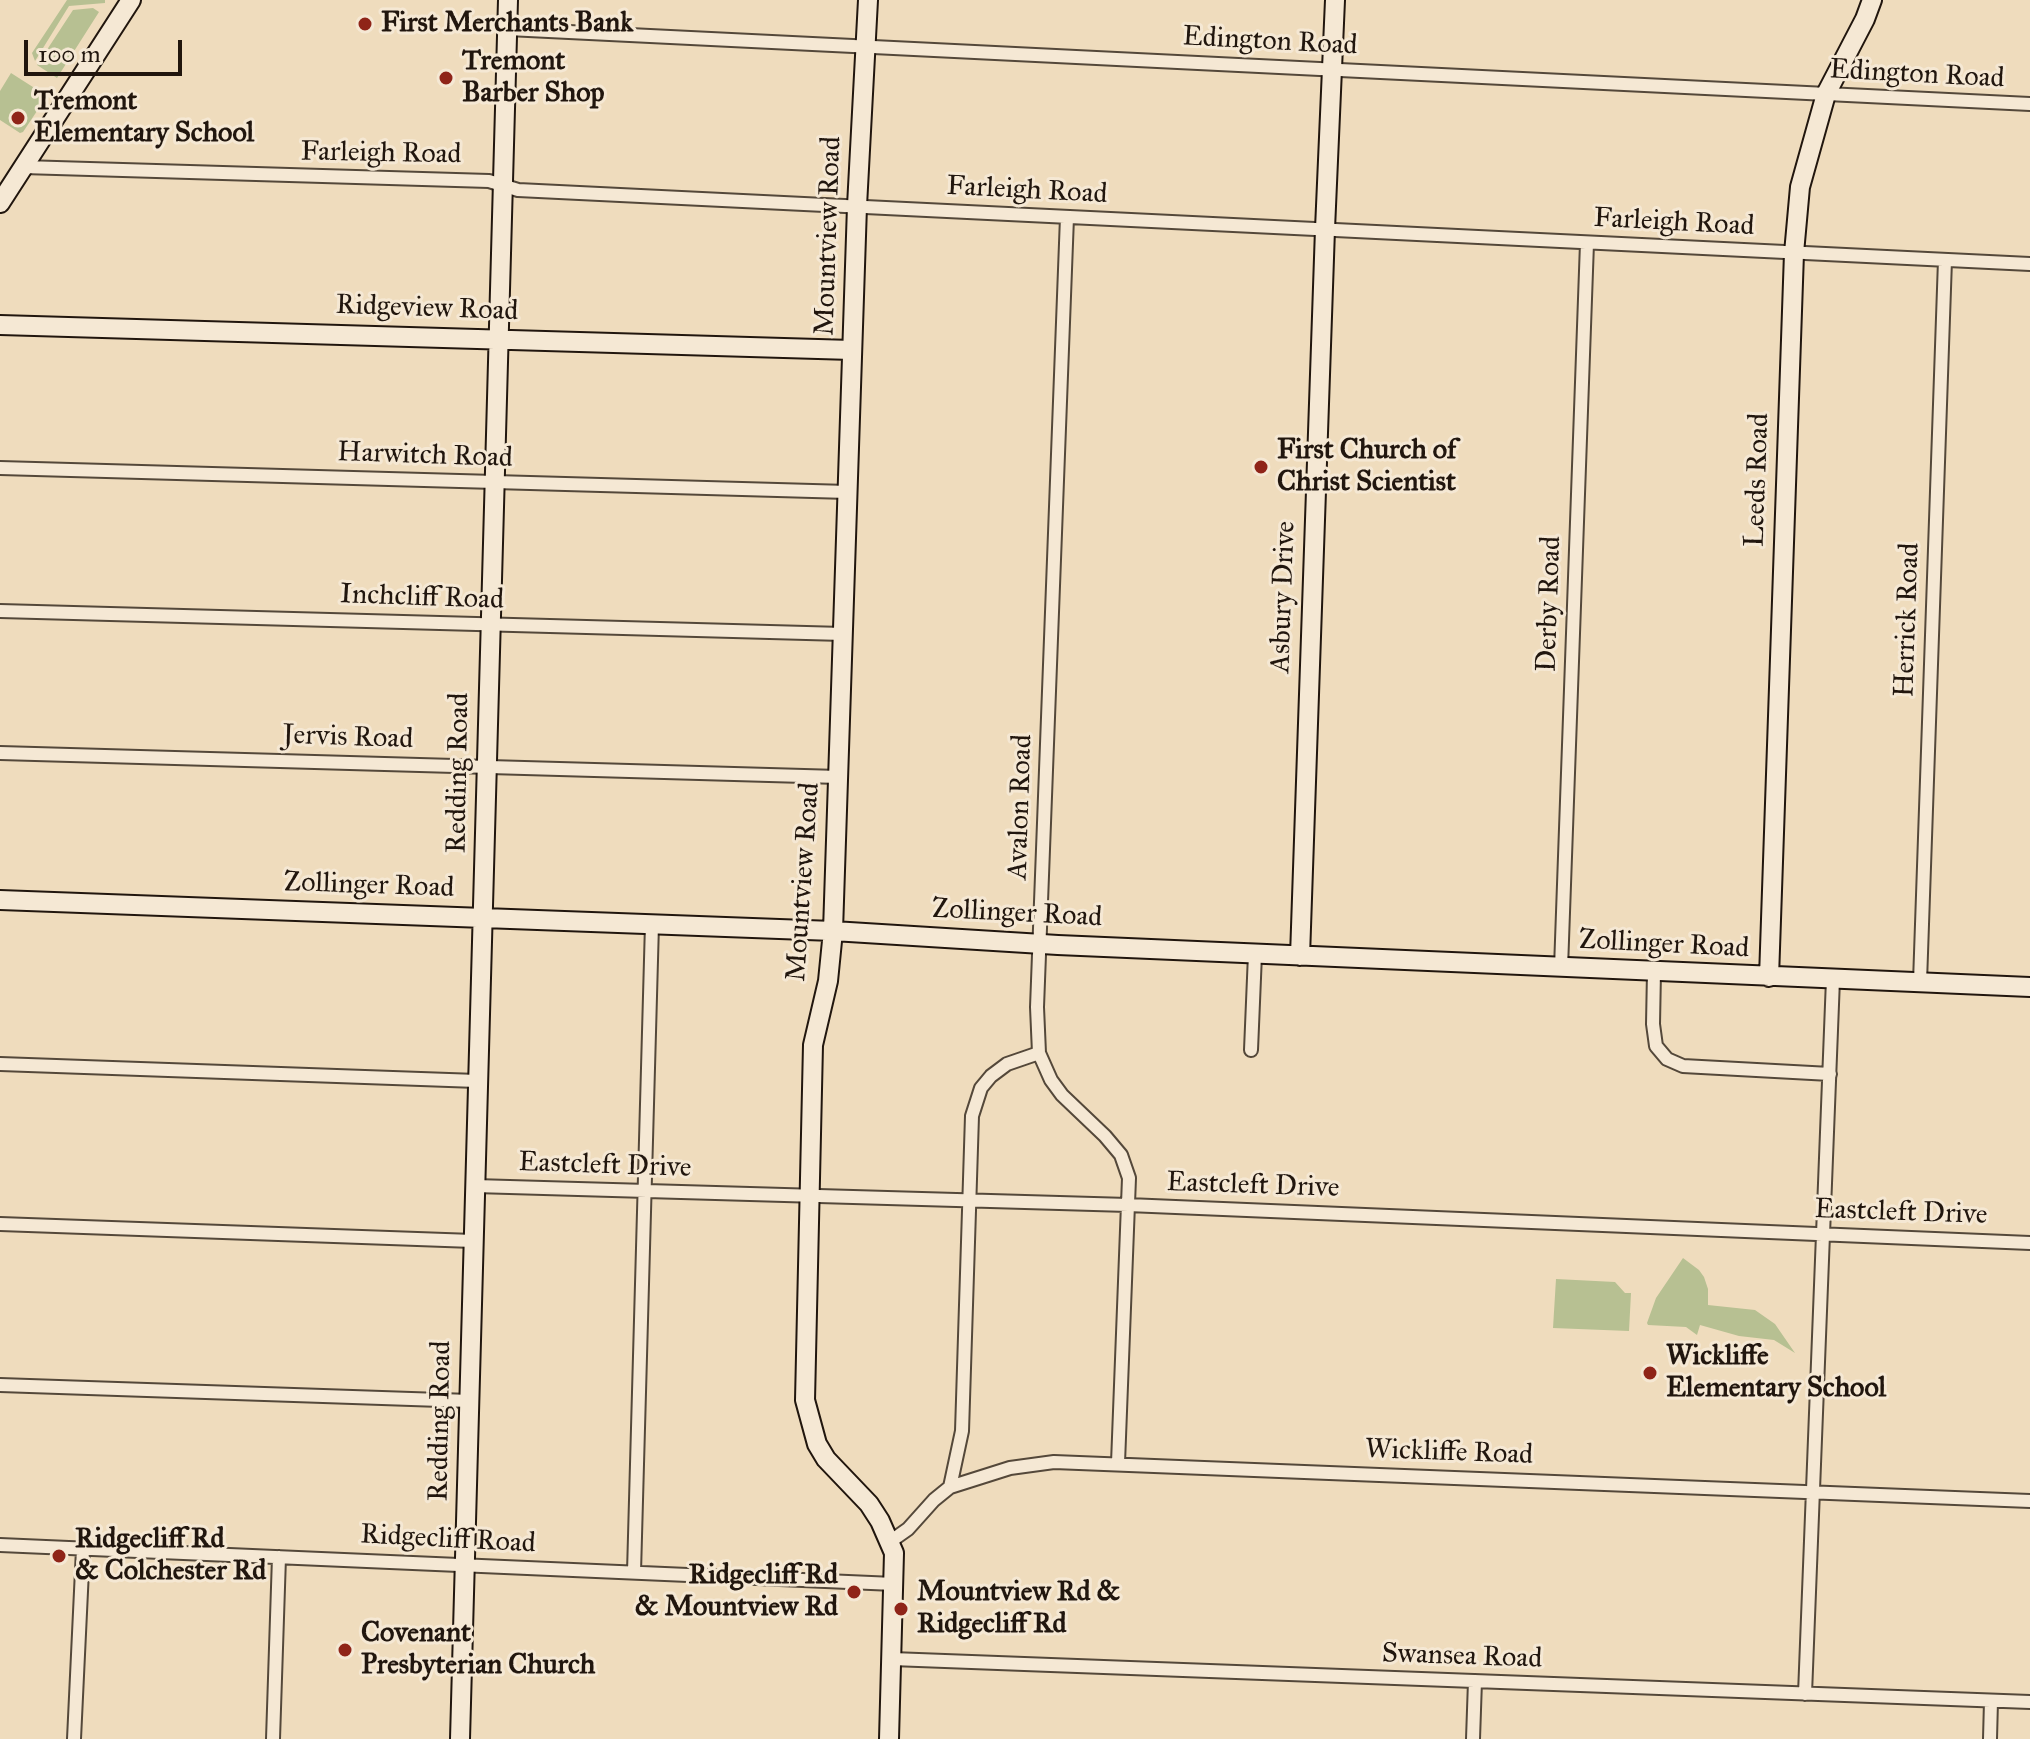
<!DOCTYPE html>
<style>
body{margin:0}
#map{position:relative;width:2030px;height:1739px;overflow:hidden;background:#efdcbd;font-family:"IM FELL Great Primer",serif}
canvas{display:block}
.scale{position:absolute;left:24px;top:40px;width:158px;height:36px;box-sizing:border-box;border:4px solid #21160e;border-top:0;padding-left:10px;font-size:24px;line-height:28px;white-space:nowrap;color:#21160e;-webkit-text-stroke:6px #f5e8d4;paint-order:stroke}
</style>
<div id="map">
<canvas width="2030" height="1739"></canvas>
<div class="scale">100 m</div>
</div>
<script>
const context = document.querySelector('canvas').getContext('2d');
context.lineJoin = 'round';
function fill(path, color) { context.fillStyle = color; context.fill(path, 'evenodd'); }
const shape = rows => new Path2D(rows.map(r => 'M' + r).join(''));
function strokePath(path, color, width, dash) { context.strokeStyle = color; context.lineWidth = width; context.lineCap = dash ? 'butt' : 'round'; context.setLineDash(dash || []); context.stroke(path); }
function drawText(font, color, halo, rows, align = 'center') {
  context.font = font + ' "IM FELL Great Primer",serif'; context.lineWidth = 6; context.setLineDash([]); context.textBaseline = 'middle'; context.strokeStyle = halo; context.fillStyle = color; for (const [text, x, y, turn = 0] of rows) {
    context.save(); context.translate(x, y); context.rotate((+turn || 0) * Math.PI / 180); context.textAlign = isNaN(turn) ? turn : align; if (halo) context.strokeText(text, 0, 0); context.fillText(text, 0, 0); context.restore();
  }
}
const green = shape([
 [67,0,105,0,105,3,69,6,35,61,32,53],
 [93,8,99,12,57,78,37,65,73,10],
 [11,73,47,96,23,132,20,133,0,120,0,91],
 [1683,1258,1699,1270,1704,1277,1708,1289,1708,1305,1755,1310,1775,1324,1795,1353,1774,1340,1739,1336,1700,1325,1697,1335,1686,1327,1648,1325,1647,1323,1656,1298],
 [1556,1279,1615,1282,1625,1293,1631,1293,1629,1331,1553,1328]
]);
const street = shape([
 [508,29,2030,104],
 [23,167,489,181,518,190,2030,264],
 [1067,217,1037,1007,1039,1053,1051,1080,1062,1095,1105,1136,1121,1155,1129,1178,1118,1463],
 [0,468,848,492],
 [0,611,843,634],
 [0,753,839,777],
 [1561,968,1587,243],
 [1654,972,1653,1024,1656,1046,1667,1059,1683,1066,1830,1074],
 [1920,982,1945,260],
 [1251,1050,1255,954],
 [0,1064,477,1081],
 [475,1186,1128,1205,2030,1243],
 [0,1224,473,1241],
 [0,1385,470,1401],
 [950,1487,962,1431,972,1116,981,1088,991,1076,1007,1064,1039,1053],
 [891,1541,908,1529,934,1500,950,1487,1010,1468,1054,1462,2030,1501],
 [0,1545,894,1584],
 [634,1572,652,924],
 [892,1659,2030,1702],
 [1805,1694,1833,979],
 [74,1739,83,1549],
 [273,1739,279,1557],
 [1473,1739,1475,1681],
 [1990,1739,1991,1701]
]);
const secondary = shape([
 [868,0,857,206,833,931,828,981,813,1045,805,1400,817,1444,826,1459,869,1504,880,1521,894,1553,889,1739],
 [0,203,131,0],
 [0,325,852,350],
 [0,900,833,931,1058,945,2030,987],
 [1300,956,1325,229,1335,0],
 [1769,977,1794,253,1800,187,1826,94,1865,19,1872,0],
 [460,1739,508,0]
]);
const markers = [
 [365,24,8,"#8f2418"],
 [446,78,8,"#8f2418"],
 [18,118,8,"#8f2418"],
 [1261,467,8,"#8f2418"],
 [1650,1373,8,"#8f2418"],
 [59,1556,8,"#8f2418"],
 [854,1592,8,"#8f2418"],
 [901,1609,8,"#8f2418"],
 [345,1650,8,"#8f2418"]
];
const poiNames = [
 ["First Merchants Bank",381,24],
 ["Tremont",462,62],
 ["Barber Shop",462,94],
 ["Tremont",34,102],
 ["Elementary School",34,134],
 ["First Church of",1277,451],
 ["Christ Scientist",1277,483],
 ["Wickliffe",1666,1357],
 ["Elementary School",1666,1389],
 ["Ridgecliff Rd",75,1540],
 ["& Colchester Rd",75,1572],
 ["Ridgecliff Rd",838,1576,"right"],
 ["& Mountview Rd",838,1608,"right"],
 ["Mountview Rd &",917,1593],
 ["Ridgecliff Rd",917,1625],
 ["Covenant",361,1634],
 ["Presbyterian Church",361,1666]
];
const streetNames = [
 ["Edington Road",1270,42,3],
 ["Edington Road",1917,75,3],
 ["Farleigh Road",381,154,1],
 ["Farleigh Road",1027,191,3],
 ["Farleigh Road",1674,223,3],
 ["Mountview Road",829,236,-88],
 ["Ridgeview Road",427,309,2],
 ["Harwitch Road",425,456,2],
 ["Leeds Road",1758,480,-88],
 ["Asbury Drive",1284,597,-88],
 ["Inchcliff Road",422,598,2],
 ["Derby Road",1550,604,-88],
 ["Herrick Road",1908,620,-88],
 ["Jervis Road",348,738,2],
 ["Redding Road",459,773,-89],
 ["Avalon Road",1021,807,-88],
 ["Mountview Road",804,882,-86],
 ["Zollinger Road",369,886,2],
 ["Zollinger Road",1017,914,3],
 ["Zollinger Road",1664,945,3],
 ["Eastcleft Drive",605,1166,2],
 ["Eastcleft Drive",1253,1186,2],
 ["Eastcleft Drive",1901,1213,2],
 ["Redding Road",441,1421,-89],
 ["Wickliffe Road",1449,1453,2],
 ["Ridgecliff Road",448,1540,3],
 ["Swansea Road",1462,1657,2]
];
fill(green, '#b7c092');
strokePath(street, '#54483a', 16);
strokePath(secondary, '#21160e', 22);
strokePath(street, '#f5e8d4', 12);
strokePath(secondary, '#f5e8d4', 18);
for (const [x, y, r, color] of markers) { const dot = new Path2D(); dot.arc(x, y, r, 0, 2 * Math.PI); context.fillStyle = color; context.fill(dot); strokePath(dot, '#f5e8d4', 3); }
drawText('bold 28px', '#21160e', '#f5e8d4', poiNames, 'left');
drawText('28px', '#21160e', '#f5e8d4', streetNames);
</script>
